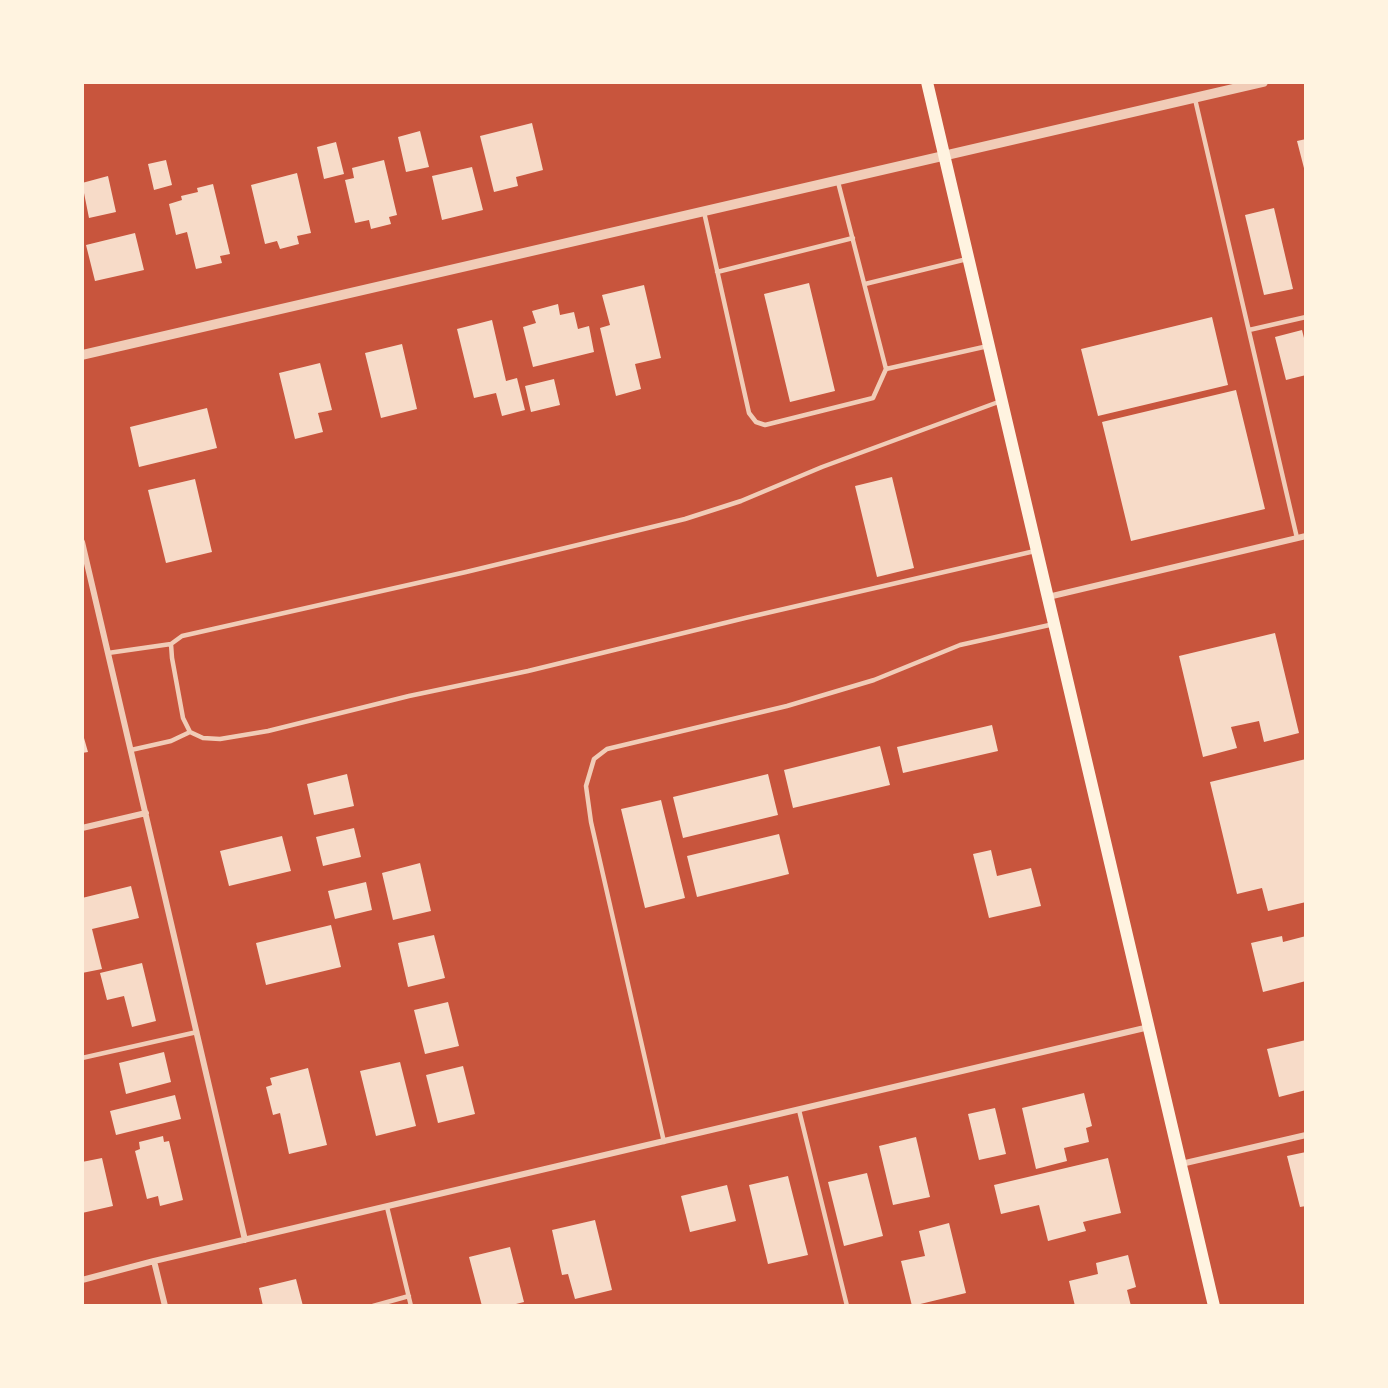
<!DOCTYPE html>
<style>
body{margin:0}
#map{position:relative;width:1388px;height:1388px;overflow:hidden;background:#c8553d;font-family:"Fira Sans Condensed",sans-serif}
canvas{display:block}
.frame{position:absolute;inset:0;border:84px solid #fff3e0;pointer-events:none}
</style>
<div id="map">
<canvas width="1388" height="1388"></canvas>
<div class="frame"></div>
</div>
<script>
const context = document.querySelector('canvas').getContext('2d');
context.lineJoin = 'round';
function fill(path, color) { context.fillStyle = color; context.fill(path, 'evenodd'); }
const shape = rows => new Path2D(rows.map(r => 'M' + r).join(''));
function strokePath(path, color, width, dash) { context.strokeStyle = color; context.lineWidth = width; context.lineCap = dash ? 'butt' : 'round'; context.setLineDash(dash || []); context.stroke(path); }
const building = shape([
 [532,123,543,170,516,177,518,186,494,192,480,136],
 [420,131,429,167,406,172,398,137],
 [1306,139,1306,172,1305,172,1297,141],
 [336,142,344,174,324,179,317,147],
 [166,160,172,185,154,190,148,164],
 [384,160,397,215,389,217,391,224,371,229,369,220,355,223,345,180,354,178,352,168],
 [472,167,483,210,442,220,432,176],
 [297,173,311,233,297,236,299,244,280,249,277,241,265,244,251,185],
 [108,176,116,212,89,218,82,183],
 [213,184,230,254,220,256,222,263,196,269,187,232,176,235,169,204,182,200,181,196,198,192,197,188],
 [1274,208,1293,289,1264,295,1245,215],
 [135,233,144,270,95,281,86,245],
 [809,283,835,391,790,402,764,294],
 [644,285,661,358,635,364,641,389,616,396,600,328,610,325,602,295],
 [558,304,560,315,574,312,578,329,589,326,594,352,533,367,523,327,536,323,532,311],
 [1212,317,1228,385,1098,416,1081,349],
 [492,320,506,381,517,378,525,410,502,416,496,393,474,398,457,329],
 [1302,330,1306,346,1306,375,1286,380,1275,337],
 [402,344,417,409,381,418,365,353],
 [320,363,332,410,318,413,323,432,295,439,279,373],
 [554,379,560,405,531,412,525,386],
 [1236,390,1265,509,1131,541,1102,422],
 [207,408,217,448,139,467,130,427],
 [892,477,914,568,877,577,855,486],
 [195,479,212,552,166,563,148,490],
 [1275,633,1299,733,1264,742,1259,721,1231,727,1237,748,1203,757,1179,656],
 [992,725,998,751,903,773,897,747],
 [82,731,88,752,82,753],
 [880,746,890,785,793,808,784,770],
 [1306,759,1306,902,1268,911,1262,888,1237,894,1210,782],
 [347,774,354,806,314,815,307,784],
 [768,774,778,815,683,838,673,797],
 [661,800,685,898,645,908,621,809],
 [354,828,361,857,323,866,316,837],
 [779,834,789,874,697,897,687,856],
 [282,836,291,871,229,886,220,851],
 [991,850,997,876,1031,868,1041,906,989,918,973,854],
 [420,863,431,911,393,920,382,873],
 [366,882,372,910,335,919,328,891],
 [131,886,139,918,92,929,102,969,82,973,82,898],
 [331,925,341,967,266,985,256,943],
 [434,935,445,978,408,987,398,943],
 [1282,936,1283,942,1306,936,1306,981,1263,992,1251,943],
 [142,963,156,1021,132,1027,124,996,107,1000,100,973],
 [448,1002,459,1046,425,1054,414,1010],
 [1306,1040,1306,1090,1279,1097,1267,1049],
 [164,1052,171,1082,126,1094,119,1063],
 [400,1062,416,1126,376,1136,360,1071],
 [463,1066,475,1114,438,1123,426,1075],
 [308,1068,327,1145,289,1154,280,1113,273,1115,266,1087,272,1085,270,1078],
 [1084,1093,1092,1126,1086,1128,1089,1142,1064,1148,1067,1161,1036,1169,1022,1108],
 [175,1095,181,1119,116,1135,110,1111],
 [995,1108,1006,1154,979,1160,968,1114],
 [163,1136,164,1142,169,1141,183,1200,160,1206,158,1196,147,1199,135,1151,140,1149,139,1142],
 [916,1137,930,1197,893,1205,879,1146],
 [1306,1152,1306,1206,1300,1207,1287,1156],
 [102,1158,113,1206,82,1213,82,1162],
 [1108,1158,1121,1213,1083,1222,1086,1231,1048,1241,1039,1205,1001,1214,994,1185],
 [867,1173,883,1236,844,1246,828,1182],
 [788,1176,808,1255,768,1264,749,1185],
 [727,1185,736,1221,690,1232,681,1196],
 [595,1220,612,1290,575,1299,568,1274,562,1275,552,1230],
 [949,1223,966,1293,912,1306,901,1261,925,1256,919,1231],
 [510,1247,524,1302,508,1306,482,1306,469,1257],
 [1128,1255,1136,1287,1127,1290,1131,1306,1075,1306,1069,1281,1098,1274,1096,1263],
 [296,1279,303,1306,263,1306,259,1288]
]);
const service = shape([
 [1195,99,1297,538],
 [704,212,749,413,756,422,765,425,873,398,886,369,838,182],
 [717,272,853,238],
 [865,284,967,259],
 [1249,330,1306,317],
 [886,369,988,346],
 [1001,401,822,467,741,501,685,519,466,572,182,636,171,644,172,658,183,718,190,732,203,738,220,739,268,731,409,696,528,671,745,618,1035,551],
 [108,653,171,644],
 [131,750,171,741,190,732],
 [82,1058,197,1032],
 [799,1110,847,1306],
 [664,1142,591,822,586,786,594,759,607,749,787,706,874,680,960,645,1054,624],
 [387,1207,411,1306],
 [373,1306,409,1296]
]);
const minor = shape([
 [82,542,245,1240],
 [1048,597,1306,536],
 [82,828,146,813],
 [1181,1164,1306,1135],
 [154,1261,165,1306],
 [82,1280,154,1261,1149,1027]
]);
const tertiary = shape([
 [82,355,1263,82]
]);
const secondary = shape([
 [927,82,1214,1306]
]);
fill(building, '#f7dbc8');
strokePath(service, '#f1ccb7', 4.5);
strokePath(minor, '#f1ccb7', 6);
strokePath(tertiary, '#f1ccb7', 10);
strokePath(secondary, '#fff3e0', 12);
</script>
